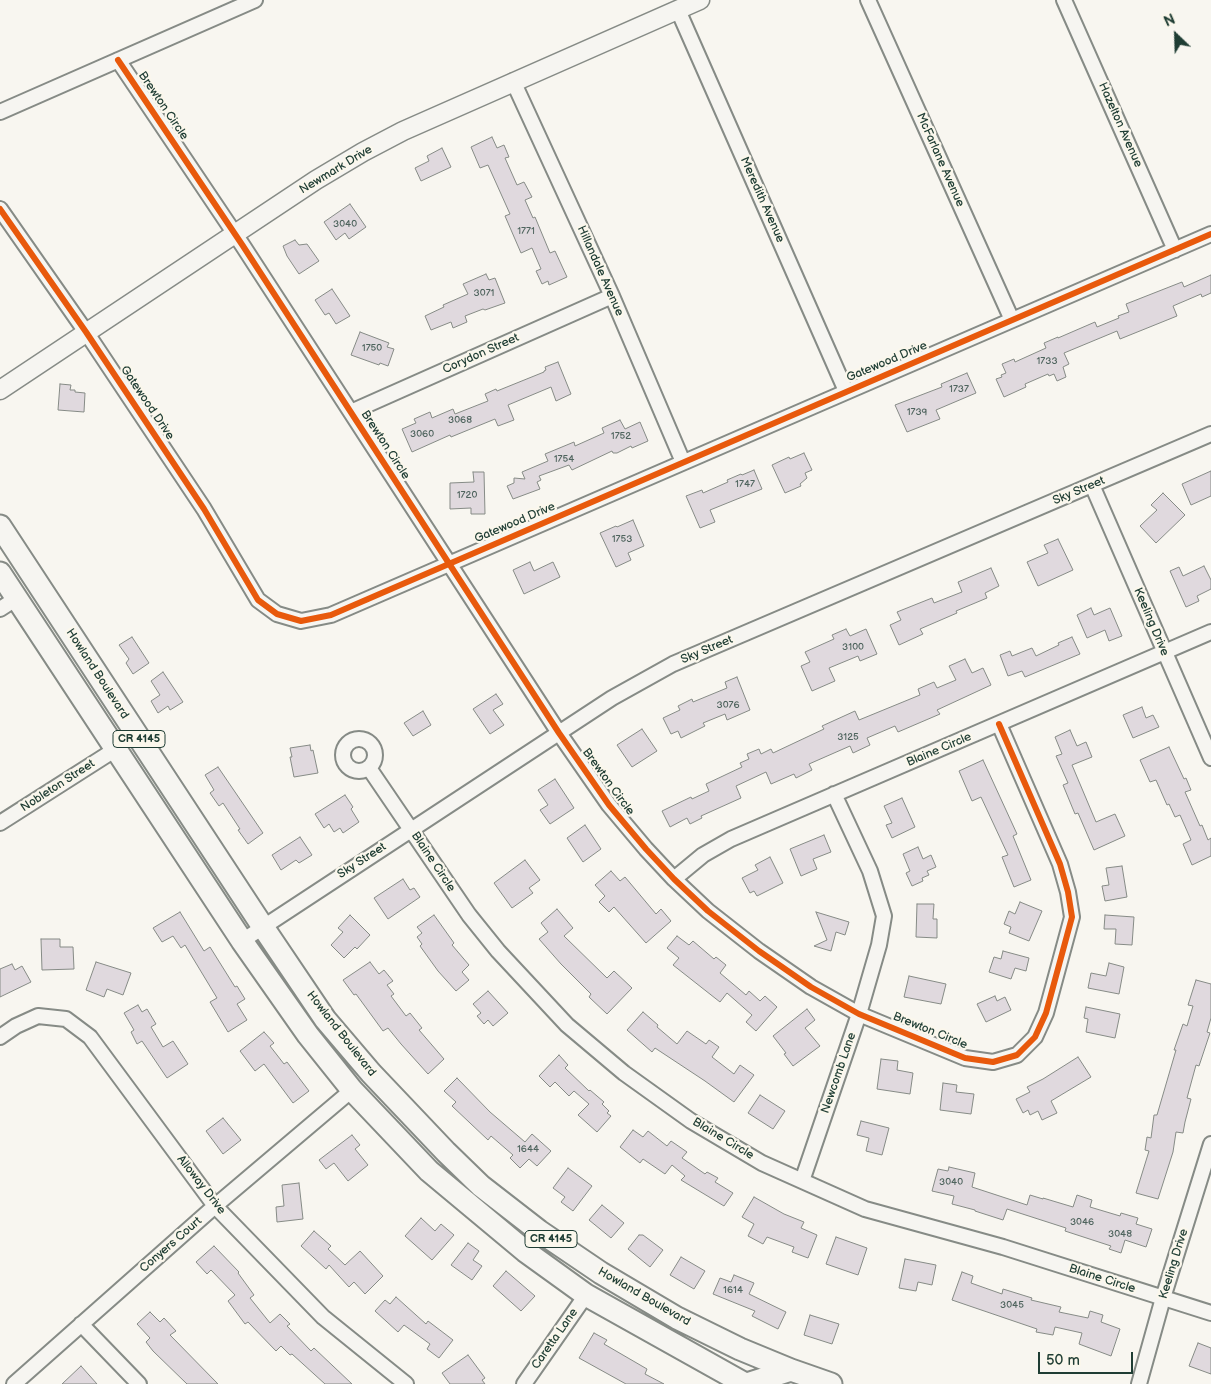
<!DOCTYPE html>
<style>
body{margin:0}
#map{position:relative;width:1211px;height:1384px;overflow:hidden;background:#f8f6f0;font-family:"Balsamiq Sans",sans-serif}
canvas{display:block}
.north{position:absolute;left:1151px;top:10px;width:50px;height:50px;-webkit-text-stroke:4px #fbf7ec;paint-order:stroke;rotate:336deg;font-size:14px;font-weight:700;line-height:20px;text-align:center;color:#1f3d34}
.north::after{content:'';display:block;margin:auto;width:18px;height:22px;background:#1f3d34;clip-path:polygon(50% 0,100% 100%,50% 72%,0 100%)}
.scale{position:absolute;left:1038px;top:1352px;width:95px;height:22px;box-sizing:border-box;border:2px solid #1f3d34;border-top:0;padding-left:6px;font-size:15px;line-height:18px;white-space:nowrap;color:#1f3d34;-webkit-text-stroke:4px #fbf7ec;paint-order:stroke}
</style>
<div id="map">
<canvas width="1211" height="1384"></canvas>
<div class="north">N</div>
<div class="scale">50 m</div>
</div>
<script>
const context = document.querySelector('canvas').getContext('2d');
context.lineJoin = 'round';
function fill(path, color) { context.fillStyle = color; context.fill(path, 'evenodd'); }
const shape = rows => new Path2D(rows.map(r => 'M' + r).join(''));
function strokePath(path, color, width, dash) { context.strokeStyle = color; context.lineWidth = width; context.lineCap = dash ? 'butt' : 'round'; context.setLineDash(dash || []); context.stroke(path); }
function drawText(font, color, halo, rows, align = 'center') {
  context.font = font + ' "Balsamiq Sans",sans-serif'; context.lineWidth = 4.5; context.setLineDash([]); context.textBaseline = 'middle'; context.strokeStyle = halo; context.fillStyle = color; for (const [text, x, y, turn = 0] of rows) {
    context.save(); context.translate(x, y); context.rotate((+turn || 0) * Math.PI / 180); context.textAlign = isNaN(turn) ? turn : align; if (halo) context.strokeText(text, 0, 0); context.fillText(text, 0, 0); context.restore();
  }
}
const building = shape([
 [492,137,497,148,504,145,509,157,505,158,517,185,524,182,532,197,525,200,533,218,535,217,550,253,555,251,567,277,549,285,548,281,542,284,536,271,541,269,532,248,521,253,505,216,510,214,488,165,480,168,471,147,492,137],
 [442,148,451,167,421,181,415,168,429,161,427,156,442,148],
 [350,204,366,227,349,239,345,233,336,240,324,222,350,204],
 [295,240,299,245,307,244,319,261,299,274,287,256,283,246,295,240],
 [486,274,489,280,495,278,505,303,485,310,483,309,465,316,467,322,453,328,451,322,431,330,425,316,444,307,443,305,468,294,463,284,486,274],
 [1211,275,1211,293,1202,297,1201,294,1173,306,1177,316,1120,339,1117,331,1064,353,1069,364,1063,367,1066,377,1057,381,1054,374,1049,376,1048,374,1025,384,1026,387,1004,397,996,379,1002,377,1001,375,1006,373,1002,364,1014,359,1015,362,1046,348,1044,343,1058,337,1058,338,1095,322,1097,327,1119,318,1118,316,1129,312,1126,304,1182,282,1184,287,1211,275],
 [332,289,350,316,336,324,329,313,325,315,315,300,332,289],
 [360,332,389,343,387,347,394,349,388,366,380,363,379,365,351,355,360,332],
 [558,362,571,394,556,401,551,387,508,405,514,420,498,426,495,419,451,437,450,435,412,452,402,429,416,423,414,419,430,412,432,418,453,409,455,414,488,401,485,394,496,389,497,391,544,372,544,371,546,370,545,367,558,362],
 [967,373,976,393,936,410,940,419,907,432,895,405,942,387,941,384,967,373],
 [60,384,71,385,70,390,75,390,75,392,85,393,84,412,58,410,60,384],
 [620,420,625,429,640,422,648,441,632,448,631,446,617,453,613,453,612,451,572,470,569,465,539,476,541,480,537,482,540,489,513,499,507,486,514,483,514,478,525,479,522,472,548,461,545,454,574,442,575,446,604,433,602,428,620,420],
 [804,453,812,470,805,473,807,478,800,484,801,486,785,493,772,465,789,457,790,459,804,453],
 [754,470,762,489,710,510,715,522,700,528,686,496,702,490,703,493,728,482,727,480,741,474,742,475,754,470],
 [1211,471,1211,496,1191,505,1182,484,1211,471],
 [473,472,484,472,485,514,471,514,471,508,450,509,450,483,474,482,473,472],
 [1163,493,1185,515,1156,543,1140,526,1157,510,1151,505,1163,493],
 [633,520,644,546,628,553,631,560,616,567,600,533,616,526,617,527,633,520],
 [1058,539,1073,570,1038,586,1027,562,1048,553,1044,545,1058,539],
 [530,562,534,571,553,562,560,577,524,594,513,570,530,562],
 [1204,566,1211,580,1211,589,1197,596,1199,601,1186,607,1170,571,1179,567,1183,576,1204,566],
 [991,568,999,586,985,593,987,598,956,611,957,613,920,629,923,634,899,645,890,625,901,620,897,612,932,598,934,603,962,592,958,582,991,568],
 [1091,608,1094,615,1110,608,1122,636,1109,641,1105,630,1087,638,1077,615,1091,608],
 [846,629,850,636,866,629,877,654,860,661,858,656,829,668,835,681,812,691,801,666,810,662,805,652,834,639,832,635,846,629],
 [132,637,149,663,133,674,126,663,129,659,119,645,132,637],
 [1072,637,1080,654,1025,677,1022,671,1008,676,1000,655,1010,651,1012,656,1032,648,1036,656,1059,645,1058,643,1072,637],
 [965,659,972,673,983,668,991,685,937,710,940,714,898,732,895,726,867,738,870,745,853,753,850,746,809,764,812,770,796,778,794,774,771,784,766,772,736,786,741,798,701,816,702,818,690,824,687,818,670,827,662,811,691,797,692,799,709,791,706,784,742,767,740,763,749,759,747,754,759,749,761,754,771,749,773,753,824,729,822,726,855,711,859,720,920,695,918,689,934,682,937,688,956,680,949,666,965,659],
 [163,672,183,702,170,710,168,706,158,713,151,701,160,695,151,681,163,672],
 [737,677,750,710,727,720,725,714,703,723,705,726,681,738,678,731,671,734,663,718,680,710,678,706,692,699,693,702,727,688,725,682,737,677],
 [496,694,503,704,493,710,504,725,490,734,473,709,496,694],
 [1142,707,1146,718,1153,715,1159,727,1133,738,1123,715,1142,707],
 [423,711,431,725,413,736,404,723,423,711],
 [642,729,657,751,632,767,617,745,642,729],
 [1070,730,1077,746,1086,742,1092,757,1072,765,1096,822,1115,814,1125,836,1094,850,1078,813,1075,814,1063,785,1068,783,1056,756,1062,754,1055,737,1070,730],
 [310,745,311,751,313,750,318,773,294,777,290,757,292,757,290,748,310,745],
 [1169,747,1184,779,1186,778,1191,790,1185,792,1200,826,1202,825,1208,840,1211,838,1211,856,1192,865,1183,844,1191,840,1180,815,1175,817,1169,804,1167,805,1156,780,1150,782,1140,760,1169,747],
 [983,760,1017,834,1013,836,1031,880,1014,887,1002,857,1008,855,981,797,972,801,959,771,983,760],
 [218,767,263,833,248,844,238,830,240,829,223,803,219,806,210,793,214,790,205,775,218,767],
 [555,779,574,808,550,824,540,810,548,805,538,790,555,779],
 [345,795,353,807,351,809,359,822,343,833,340,828,334,832,329,824,324,828,315,814,345,795],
 [902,798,915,827,892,838,886,825,892,823,884,806,902,798],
 [585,825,601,849,583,862,567,838,585,825],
 [824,835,831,852,813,859,817,869,801,876,790,849,824,835],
 [300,837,312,855,299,863,296,860,281,870,272,855,300,837],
 [918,847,923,859,931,855,936,867,927,871,929,875,922,878,923,881,912,886,906,873,910,871,903,854,918,847],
 [770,857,783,883,757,896,754,891,750,893,742,878,758,870,755,865,770,857],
 [525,860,540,880,529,888,533,893,512,908,494,883,525,860],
 [1122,866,1127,897,1105,901,1102,886,1109,885,1106,868,1122,866],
 [611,871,620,881,625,877,656,914,661,909,671,921,646,943,614,907,609,912,599,902,605,896,595,885,611,871],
 [403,879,410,890,414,888,420,897,388,919,374,898,403,879],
 [1020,902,1042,911,1029,941,1009,933,1011,927,1004,924,1009,911,1015,914,1020,902],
 [917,904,934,904,933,919,937,919,937,938,916,937,917,904],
 [557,909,573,928,564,936,607,978,614,971,632,988,607,1014,589,997,591,994,561,964,539,939,548,932,541,923,557,909],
 [180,912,204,951,210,947,235,987,237,986,245,999,237,1004,247,1020,228,1032,210,1002,217,998,185,945,181,948,173,936,162,942,153,928,180,912],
 [816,912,849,922,845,935,836,932,831,951,814,946,827,940,816,912],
 [350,915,370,935,357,949,355,947,344,958,331,945,343,932,338,928,350,915],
 [434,915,454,943,452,945,469,965,462,972,469,980,456,991,438,971,420,946,422,944,417,937,422,933,417,927,434,915],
 [1105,915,1134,917,1132,945,1115,944,1116,929,1104,929,1105,915],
 [677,936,689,945,693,941,714,959,716,957,726,965,720,973,746,995,749,991,760,1001,765,996,777,1007,756,1031,746,1022,752,1015,727,993,720,1002,673,965,679,958,667,948,677,936],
 [41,939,60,939,60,947,73,947,74,969,42,970,41,939],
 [1003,951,1029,958,1026,971,1015,968,1011,979,989,972,994,957,1001,959,1003,951],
 [96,962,131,973,123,995,107,989,104,997,86,990,96,962],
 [370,962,379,974,384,970,393,981,387,985,394,994,391,996,406,1016,410,1013,422,1028,419,1030,444,1059,428,1074,401,1044,388,1028,383,1031,356,994,354,995,343,980,370,962],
 [1109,963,1124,967,1119,994,1088,988,1091,973,1106,976,1109,963],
 [12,964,15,970,22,966,31,982,0,997,0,969,12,964],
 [909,976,946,984,941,1004,904,997,909,976],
 [1196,980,1211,984,1211,1018,1207,1032,1210,1033,1199,1066,1196,1065,1187,1098,1191,1099,1185,1122,1183,1133,1176,1132,1173,1152,1158,1199,1136,1193,1149,1151,1145,1150,1147,1137,1151,1138,1154,1115,1157,1115,1176,1050,1174,1050,1183,1024,1187,1026,1193,1006,1188,1005,1196,980],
 [488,991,508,1013,493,1026,488,1020,484,1024,477,1016,481,1013,473,1004,488,991],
 [995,996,997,1001,1005,997,1011,1010,986,1022,977,1004,995,996],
 [138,1005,142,1012,147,1009,156,1024,151,1027,163,1047,173,1041,188,1064,167,1078,142,1041,137,1044,131,1032,134,1030,124,1013,138,1005],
 [1086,1007,1120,1014,1115,1038,1086,1032,1088,1019,1084,1018,1086,1007],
 [807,1009,815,1020,805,1028,820,1046,793,1066,784,1054,786,1053,773,1036,807,1009],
 [643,1012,658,1025,657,1027,677,1044,687,1031,706,1044,709,1040,719,1047,712,1057,734,1074,740,1065,754,1075,734,1102,705,1081,655,1048,652,1052,627,1030,643,1012],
 [264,1032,274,1043,270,1046,284,1064,287,1062,309,1091,293,1103,264,1064,255,1071,240,1051,264,1032],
 [559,1055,568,1065,565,1068,589,1091,590,1090,604,1102,602,1104,609,1111,607,1113,611,1116,597,1132,578,1115,589,1104,574,1091,569,1096,555,1082,550,1087,539,1076,559,1055],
 [1078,1057,1091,1077,1051,1101,1057,1113,1042,1120,1038,1111,1030,1115,1028,1110,1023,1113,1016,1099,1030,1092,1027,1087,1043,1079,1078,1057],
 [881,1059,898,1061,897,1070,913,1073,910,1094,877,1089,881,1059],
 [457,1078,490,1112,525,1142,532,1134,551,1151,537,1166,529,1159,520,1168,510,1158,513,1155,491,1136,488,1140,452,1106,456,1102,444,1091,457,1078],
 [943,1083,957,1085,956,1092,974,1094,971,1114,940,1110,943,1083],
 [760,1095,785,1111,773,1129,748,1113,760,1095],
 [223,1118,241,1140,223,1154,206,1131,223,1118],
 [861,1121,889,1128,882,1155,866,1151,869,1138,857,1135,861,1121],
 [633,1130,643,1137,648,1131,667,1146,671,1141,687,1152,682,1158,705,1174,707,1172,718,1178,715,1182,733,1193,724,1206,681,1180,685,1176,672,1165,665,1174,643,1159,640,1163,620,1147,633,1130],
 [352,1135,360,1145,355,1149,368,1165,348,1181,334,1163,326,1169,319,1160,352,1135],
 [949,1167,975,1173,972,1187,1027,1205,1030,1195,1043,1199,1043,1198,1073,1207,1077,1195,1092,1200,1090,1207,1120,1216,1121,1213,1138,1218,1136,1224,1152,1229,1146,1247,1125,1240,1121,1253,1109,1249,1111,1246,1065,1231,1066,1228,1007,1209,1003,1220,975,1211,975,1210,952,1204,954,1196,932,1191,938,1169,948,1171,949,1167],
 [568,1168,592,1186,573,1211,561,1202,565,1197,553,1188,568,1168],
 [299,1183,303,1219,277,1222,276,1207,284,1206,282,1185,299,1183],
 [754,1197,784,1214,804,1222,801,1228,817,1235,808,1258,792,1252,794,1247,767,1237,763,1244,748,1236,754,1224,742,1217,754,1197],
 [602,1205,624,1223,611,1238,589,1220,602,1205],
 [421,1218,435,1231,441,1224,454,1235,432,1260,405,1236,421,1218],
 [314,1231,331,1246,328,1249,345,1265,360,1251,383,1276,365,1294,354,1282,349,1287,329,1265,326,1269,301,1246,314,1231],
 [639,1235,643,1235,663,1250,650,1267,628,1249,639,1235],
 [836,1237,867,1248,858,1275,826,1264,836,1237],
 [468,1243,479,1251,473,1260,482,1266,472,1280,451,1265,468,1243],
 [214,1246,239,1272,238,1273,254,1295,250,1298,270,1323,280,1314,290,1324,287,1326,311,1351,314,1348,352,1384,325,1384,292,1354,290,1355,281,1346,276,1351,248,1322,245,1324,228,1301,235,1295,211,1270,207,1274,196,1262,214,1246],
 [681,1257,705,1271,694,1289,670,1275,681,1257],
 [905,1259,936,1265,932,1285,918,1282,916,1291,899,1288,905,1259],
 [506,1271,535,1296,521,1311,493,1286,506,1271],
 [962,1272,973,1276,971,1283,1002,1294,1003,1289,1032,1298,1031,1300,1061,1307,1059,1312,1088,1318,1090,1311,1103,1315,1101,1322,1120,1329,1111,1356,1079,1344,1082,1333,1055,1327,1053,1335,1036,1332,1037,1329,952,1300,962,1272],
 [734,1275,754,1283,749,1294,786,1312,778,1329,752,1316,755,1311,713,1294,720,1278,731,1282,734,1275],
 [396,1297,426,1324,428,1321,453,1340,439,1358,427,1349,430,1344,404,1325,398,1332,375,1311,385,1300,390,1304,396,1297],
 [150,1312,160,1322,164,1318,176,1331,170,1335,218,1384,187,1384,153,1351,146,1342,150,1338,137,1324,150,1312],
 [810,1315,839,1324,832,1344,804,1335,810,1315],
 [594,1333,607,1340,604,1344,647,1369,645,1374,664,1384,626,1384,579,1358,594,1333],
 [1198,1343,1211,1348,1211,1374,1189,1366,1198,1343],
 [468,1355,485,1378,482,1380,485,1384,450,1384,442,1373,468,1355],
 [81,1366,97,1384,62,1384,81,1366]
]);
const minor = shape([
 [868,0,1012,320],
 [1064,0,1175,250],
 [678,10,846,391],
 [118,60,243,246,559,733,609,805,646,849,674,879,708,911,759,951,811,987,859,1014,965,1058,993,1062,1017,1055,1035,1037,1046,1013,1072,917,1068,892,1060,864,999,724],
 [513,81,612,296,683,462],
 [0,112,255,0],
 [0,209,86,332,204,509,258,600,277,614,301,621,331,615,1211,234],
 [351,412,612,296],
 [1092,485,1211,758],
 [0,609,17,598],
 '343 755a16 16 0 1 1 32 0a16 16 0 1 1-32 0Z',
 [369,768,469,915,498,951,567,1025,624,1073,691,1121,762,1163,865,1209,1003,1247,1211,1313],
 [0,823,116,749],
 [674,879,703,855,731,839,1211,632],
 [242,941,612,698,673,664,1211,434],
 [0,1037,16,1026,38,1016,66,1019,90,1037,215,1206,323,1317,406,1384],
 [802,1181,859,1014,879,945,884,916,870,871,834,794],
 [81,1324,139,1384],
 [14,1384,215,1206,352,1090],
 [524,1384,586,1295],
 [1139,1384,1163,1298,1211,1144]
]);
const tertiary = shape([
 [0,390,316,180,363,152,403,131,700,0]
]);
const primary = shape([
 [0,526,263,927,325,1019,371,1073,446,1152,481,1186,539,1231,601,1273,677,1318,740,1349,791,1370,831,1384],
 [0,573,242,941,308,1035,352,1090,429,1171,525,1251,586,1295,745,1384],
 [747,1384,791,1370]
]);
const cycleway = shape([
 [118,60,243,246,559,733,609,805,646,849,674,879,708,911,759,951,811,987,859,1014,965,1058,993,1062,1017,1055,1035,1037,1046,1013,1072,917,1068,892,1060,864,999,724],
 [0,209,86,332,204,509,258,600,277,614,301,621,331,615,1211,234]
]);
const numberNames = [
 ["3040",345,224],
 ["1771",526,231],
 ["3071",484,293],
 ["1750",372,348],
 ["1733",1047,361],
 ["1737",959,389],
 ["1739",917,412],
 ["3068",460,420],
 ["3060",422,434],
 ["1752",621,436],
 ["1754",564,459],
 ["1747",745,484],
 ["1720",467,495],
 ["1753",622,539],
 ["3100",853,647],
 ["3076",728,705],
 ["3125",848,737],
 ["1644",528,1149],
 ["3040",951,1182],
 ["3046",1082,1222],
 ["3048",1120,1234],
 ["1614",733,1290],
 ["3045",1012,1305]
];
const shields = [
 [139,739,52],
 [551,1239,52]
];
const shieldNames = [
 ["CR 4145",139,739],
 ["CR 4145",551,1239]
];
const streetNames = [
 ["Brewton Circle",163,106,56],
 ["Hazelton Avenue",1120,125,66],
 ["McFarlane Avenue",940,160,66],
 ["Newmark Drive",336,170,-31],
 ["Meredith Avenue",762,200,66],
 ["Hillandale Avenue",600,271,66],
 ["Corydon Street",481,354,-24],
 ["Gatewood Drive",887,362,-23],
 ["Gatewood Drive",147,403,56],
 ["Brewton Circle",385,445,57],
 ["Sky Street",1079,491,-23],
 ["Gatewood Drive",515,523,-23],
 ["Keeling Drive",1151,622,67],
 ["Sky Street",707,650,-23],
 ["Howland Boulevard",97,674,57],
 ["Blaine Circle",939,750,-23],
 ["Brewton Circle",608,782,54],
 ["Nobleton Street",58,786,-33],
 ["Sky Street",362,861,-33],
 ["Blaine Circle",433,862,56],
 ["Brewton Circle",930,1031,22],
 ["Howland Boulevard",341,1034,52],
 ["Newcomb Lane",839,1073,-71],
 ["Blaine Circle",723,1139,31],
 ["Alloway Drive",201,1185,52],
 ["Conyers Court",171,1245,-41],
 ["Keeling Drive",1174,1264,-73],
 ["Blaine Circle",1102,1279,18],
 ["Howland Boulevard",644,1297,30],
 ["Caretta Lane",555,1339,-55]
];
fill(building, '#e0d9de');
strokePath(building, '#868b86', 1);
strokePath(minor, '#868b86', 18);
strokePath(tertiary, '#868b86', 21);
strokePath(primary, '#868b86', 25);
strokePath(minor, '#f6f5f1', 14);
strokePath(tertiary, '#f6f5f1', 18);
strokePath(primary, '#f6f5f1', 21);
strokePath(cycleway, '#e8590c', 6);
drawText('10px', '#4f645e', null, numberNames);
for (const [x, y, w] of shields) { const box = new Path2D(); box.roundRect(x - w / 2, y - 8.5, w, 17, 4); context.fillStyle = '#fbf7ec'; context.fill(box); strokePath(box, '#1f3d34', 1); }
drawText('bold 11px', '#1f3d34', null, shieldNames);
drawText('12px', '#1f3d34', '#fbf7ec', streetNames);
</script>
